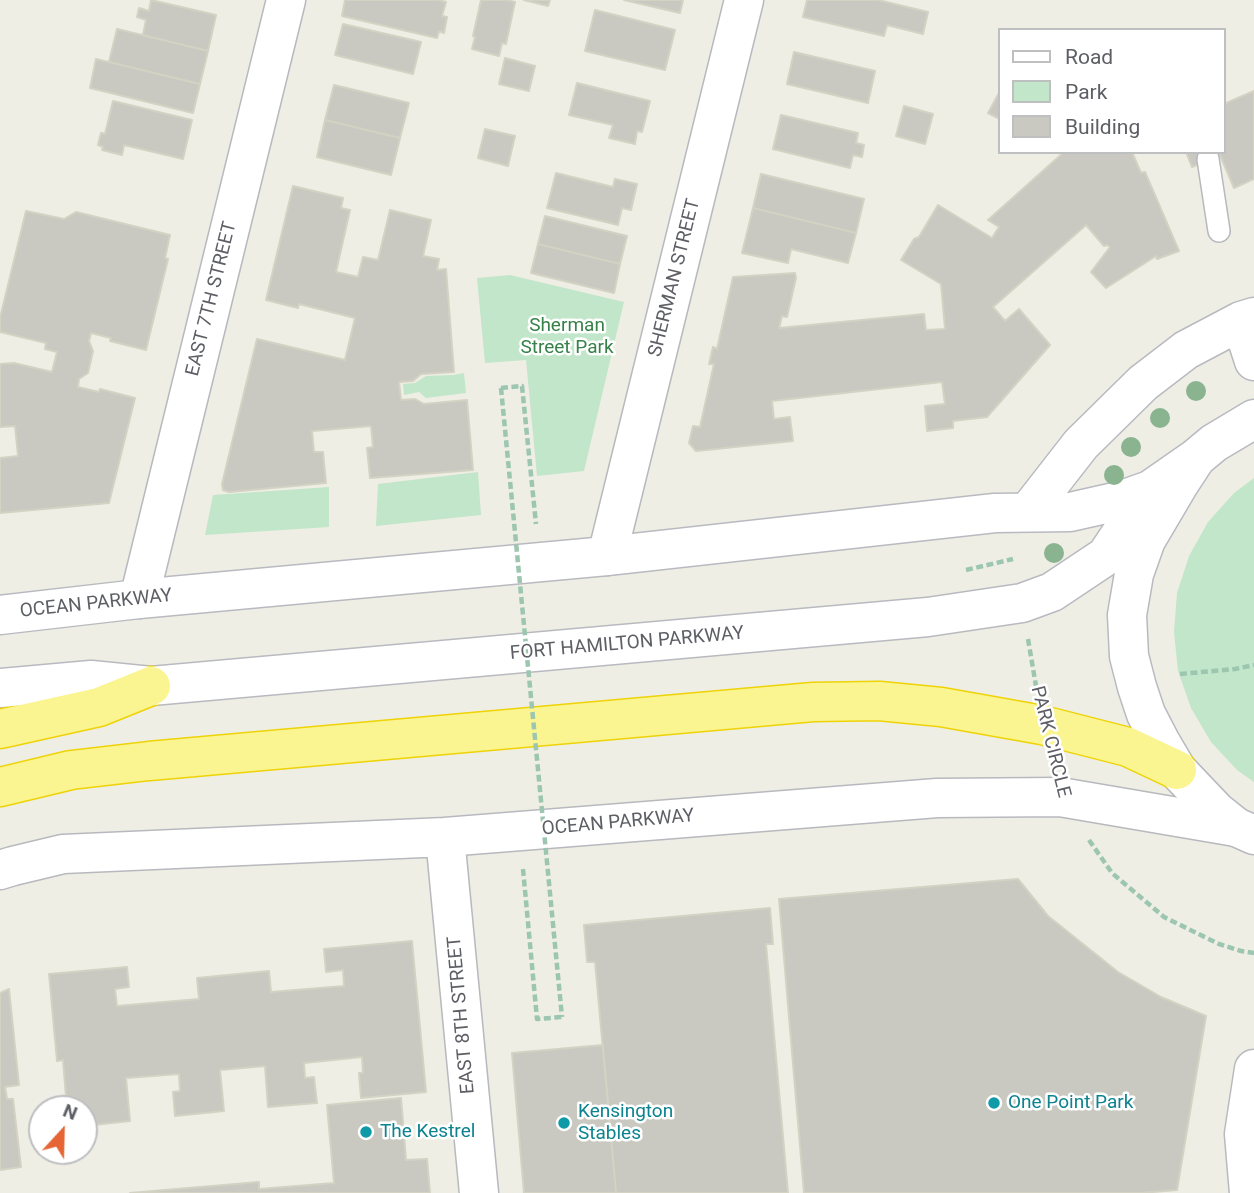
<!DOCTYPE html>
<style>
body{margin:0}
#map{position:relative;width:1254px;height:1193px;overflow:hidden;background:#efeee5;font-family:Roboto,sans-serif}
canvas{display:block}
.legend{position:absolute;left:998px;top:28px;width:228px;height:126px;box-sizing:border-box;background:#fff;border:2px solid #bebfc1;margin:0;padding:9px 12px;list-style:none;font-size:21px;color:#5d5f65}
.legend li{display:flex;align-items:center;gap:14px;height:35px}
.legend b{width:35px;border:2px solid #bebfc1}
.north{position:absolute;left:28px;top:1095px;width:70px;height:70px;box-sizing:border-box;background:#fff;border:2px solid #bebfc1;border-radius:50%;rotate:22deg;font-size:19px;font-weight:700;line-height:28px;text-align:center;color:#5d5f65}
.north::after{content:'';display:block;margin:auto;width:24px;height:32px;background:#e56535;clip-path:polygon(50% 0,100% 100%,50% 72%,0 100%)}
</style>
<div id="map">
<canvas width="1254" height="1193"></canvas>
<ul class="legend">
<li><b style="height:9px;background:#fff"></b>Road</li>
<li><b style="height:19px;background:#c2e6c9"></b>Park</li>
<li><b style="height:19px;background:#cac9c1"></b>Building</li>
</ul>
<div class="north">N</div>
</div>
<script>
const context = document.querySelector('canvas').getContext('2d');
context.lineJoin = 'round';
function fill(path, color) { context.fillStyle = color; context.fill(path, 'evenodd'); }
const shape = rows => new Path2D(rows.map(r => 'M' + r).join(''));
function strokePath(path, color, width, dash) { context.strokeStyle = color; context.lineWidth = width; context.lineCap = dash ? 'butt' : 'round'; context.setLineDash(dash || []); context.stroke(path); }
function drawText(font, color, halo, rows, align = 'center') {
  context.font = font + ' Roboto,sans-serif'; context.lineWidth = 5; context.setLineDash([]); context.textBaseline = 'middle'; context.strokeStyle = halo; context.fillStyle = color; for (const [text, x, y, turn = 0] of rows) {
    context.save(); context.translate(x, y); context.rotate((+turn || 0) * Math.PI / 180); context.textAlign = isNaN(turn) ? turn : align; if (halo) context.strokeText(text, 0, 0); context.fillText(text, 0, 0); context.restore();
  }
}
const green = shape([
 [510,275,624,302,584,471,537,476,526,360,485,363,477,278],
 [464,373,466,393,426,398,419,392,404,395,403,384,415,383,426,376,453,375],
 [478,472,481,515,376,526,378,484],
 [1254,478,1254,782,1237,770,1211,742,1191,708,1178,671,1174,632,1177,593,1189,556,1208,522,1234,493],
 [329,487,329,527,205,535,213,495]
]);
const building = shape([
 [151,0,216,15,208,51,143,35,146,20,137,17,139,8,149,11,151,0],
 [345,0,439,0,446,2,442,16,447,17,444,33,439,31,437,38,342,16,345,0],
 [481,0,507,0,515,2,506,44,502,43,499,56,472,49,475,37,473,36,481,0],
 [524,0,550,0,548,6,524,0],
 [624,0,683,0,680,13,624,0],
 [807,0,878,0,928,12,923,34,887,25,884,36,803,17,807,0],
 [595,10,675,30,665,70,585,51,595,10],
 [343,24,421,42,413,74,335,55,343,24],
 [117,29,208,51,200,84,109,62,117,29],
 [794,52,875,71,868,103,787,84,794,52],
 [505,58,535,66,529,91,499,84,505,58],
 [96,59,200,84,193,113,90,88,96,59],
 [577,83,650,101,642,132,637,131,635,144,609,138,613,125,569,115,577,83],
 [334,85,409,103,400,138,325,120,334,85],
 [1000,91,1000,119,988,113,1000,91],
 [1254,91,1254,179,1234,188,1220,155,1192,167,1186,152,1224,152,1224,104,1254,91],
 [113,101,192,120,183,159,124,145,122,155,102,150,103,147,98,145,101,133,105,134,113,101],
 [904,106,933,114,925,144,896,136,904,106],
 [781,115,858,133,856,143,864,145,862,157,853,155,850,168,773,149,781,115],
 [325,120,400,138,391,175,317,157,325,120],
 [485,129,515,136,508,166,478,158,485,129],
 [1064,152,1132,152,1141,173,1145,172,1179,251,1157,259,1156,256,1106,288,1091,272,1110,247,1107,245,1104,246,1086,225,993,307,1005,321,1019,309,1050,345,987,417,953,421,953,428,927,431,925,406,945,404,942,382,772,401,774,419,790,417,793,441,696,451,689,443,693,426,700,427,714,364,709,364,713,347,717,349,733,277,795,273,796,278,787,317,782,316,779,328,924,314,926,330,945,329,941,284,901,260,914,239,919,237,938,205,992,238,999,227,988,220,1064,152],
 [556,173,613,187,615,179,637,184,631,210,622,208,618,225,547,208,556,173],
 [761,174,864,199,856,233,753,208,761,174],
 [293,186,343,198,341,208,350,210,336,272,358,277,363,257,378,260,390,210,431,220,423,256,439,259,437,270,446,269,454,372,421,374,413,381,399,382,401,400,415,399,424,404,467,400,473,470,370,478,367,448,373,447,371,426,312,431,314,452,323,452,326,483,229,492,223,490,222,484,257,339,345,360,355,318,299,304,298,308,266,300,293,186],
 [753,208,856,233,848,263,791,249,788,263,742,253,753,208],
 [26,211,64,219,76,212,170,235,165,258,168,259,146,350,110,341,111,338,91,333,89,341,93,351,88,373,79,379,78,387,99,392,100,389,135,398,109,503,0,513,0,458,18,456,15,426,0,427,0,364,14,363,52,372,57,352,45,349,46,343,0,332,0,318,26,211],
 [545,216,627,236,620,264,538,244,545,216],
 [538,244,620,264,614,293,531,273,538,244],
 [1018,879,1048,916,1118,972,1161,997,1206,1016,1177,1190,1141,1193,804,1193,779,899,1018,879],
 [770,908,773,944,766,944,788,1193,616,1193,595,962,587,962,584,925,770,908],
 [412,941,426,1092,361,1098,359,1073,363,1073,362,1057,304,1063,305,1078,314,1077,317,1103,268,1107,265,1066,220,1070,224,1111,175,1116,173,1092,180,1091,179,1074,126,1078,130,1121,84,1126,84,1109,67,1109,63,1060,57,1061,49,974,127,967,129,987,115,989,117,1006,199,999,197,978,269,971,271,992,344,986,343,970,326,972,324,949,412,941],
 [9,989,19,1085,5,1087,7,1099,13,1099,21,1167,0,1170,0,993,9,989],
 [603,1045,616,1193,524,1193,512,1053,603,1045],
 [401,1098,406,1160,427,1159,430,1193,130,1193,259,1182,259,1189,334,1183,327,1105,401,1098]
]);
const path = shape([
 [501,388,522,386,536,524],
 [966,570,1013,559],
 [1028,639,1036,686],
 [1180,674,1235,669,1254,665],
 [1089,840,1112,873,1164,917,1219,944,1241,951,1254,953],
 [523,869,537,1019,562,1017]
]);
const lane = shape([
 [1208,159,1219,231]
]);
const street = shape([
 [607,556,744,0],
 [139,599,286,0],
 [445,837,479,1193],
 [0,870,13,866,63,854,445,837,937,798,1060,797,1236,827]
]);
const secondary = shape([
 [1241,321,1254,361],
 [1254,419,1214,443,1196,458,1179,484,1146,540,1134,574,1127,615,1129,656,1137,687,1146,714,1160,741,1177,770,1216,811,1236,827,1254,835],
 [1028,512,1081,444,1143,383,1186,350,1241,321,1254,317],
 [0,615,139,599,607,556,995,513,1070,512,1119,501,1150,490],
 [0,688,91,680,151,686,928,617,1022,603,1052,592,1106,556,1150,490,1196,458],
 [1249,1193,1244,1134,1254,1069]
]);
const highway = shape([
 [0,729,99,707,151,686],
 [0,787,71,770,149,761,813,702,879,701,941,707,1042,725,1128,747,1177,770]
]);
const pathBridge = shape([
 [501,388,562,1017]
]);
const trees = [
 [1196,391],
 [1160,418],
 [1131,447],
 [1114,475],
 [1054,553]
];
const markers = [
 [994,1103,7,"#0f9aa8"],
 [564,1123,7,"#0f9aa8"],
 [366,1132,7,"#0f9aa8"]
];
const streetNames = [
 ["SHERMAN STREET",675,278,-76],
 ["EAST 7TH STREET",212,299,-76],
 ["OCEAN PARKWAY",96,604,-6],
 ["FORT HAMILTON PARKWAY",627,644,-5],
 ["PARK CIRCLE",1050,742,76],
 ["OCEAN PARKWAY",618,823,-5],
 ["EAST 8TH STREET",462,1015,-95]
];
const parkNames = [
 ["Sherman",567,326],
 ["Street Park",567,348]
];
const cultureNames = [
 ["One Point Park",1008,1103],
 ["Kensington",578,1112],
 ["Stables",578,1134],
 ["The Kestrel",380,1132]
];
fill(green, '#c2e6c9');
fill(building, '#cac9c1');
strokePath(building, '#d3d2c3', 2);
strokePath(lane, '#b7b9be', 24);
strokePath(street, '#b7b9be', 41);
strokePath(secondary, '#b8bac0', 41);
strokePath(highway, '#eed306', 41);
strokePath(path, '#9cc6b0', 4.5, [7, 3.5]);
strokePath(lane, '#fff', 21);
strokePath(street, '#fff', 38);
strokePath(secondary, '#fff', 38);
strokePath(highway, '#faf491', 38);
strokePath(pathBridge, '#9cc6b0', 4.5, [7, 3.5]);
context.fillStyle = '#8ab38f';
for (const [x, y] of trees) { context.beginPath(); context.arc(x, y, 10, 0, 2 * Math.PI); context.fill(); }
for (const [x, y, r, color] of markers) { const dot = new Path2D(); dot.arc(x, y, r, 0, 2 * Math.PI); context.fillStyle = color; context.fill(dot); strokePath(dot, '#fff', 2.5); }
drawText('19px', '#5d5f65', '#fff', streetNames);
drawText('19px', '#378249', '#fff', parkNames);
drawText('19px', '#0d838f', '#fff', cultureNames, 'left');
</script>
